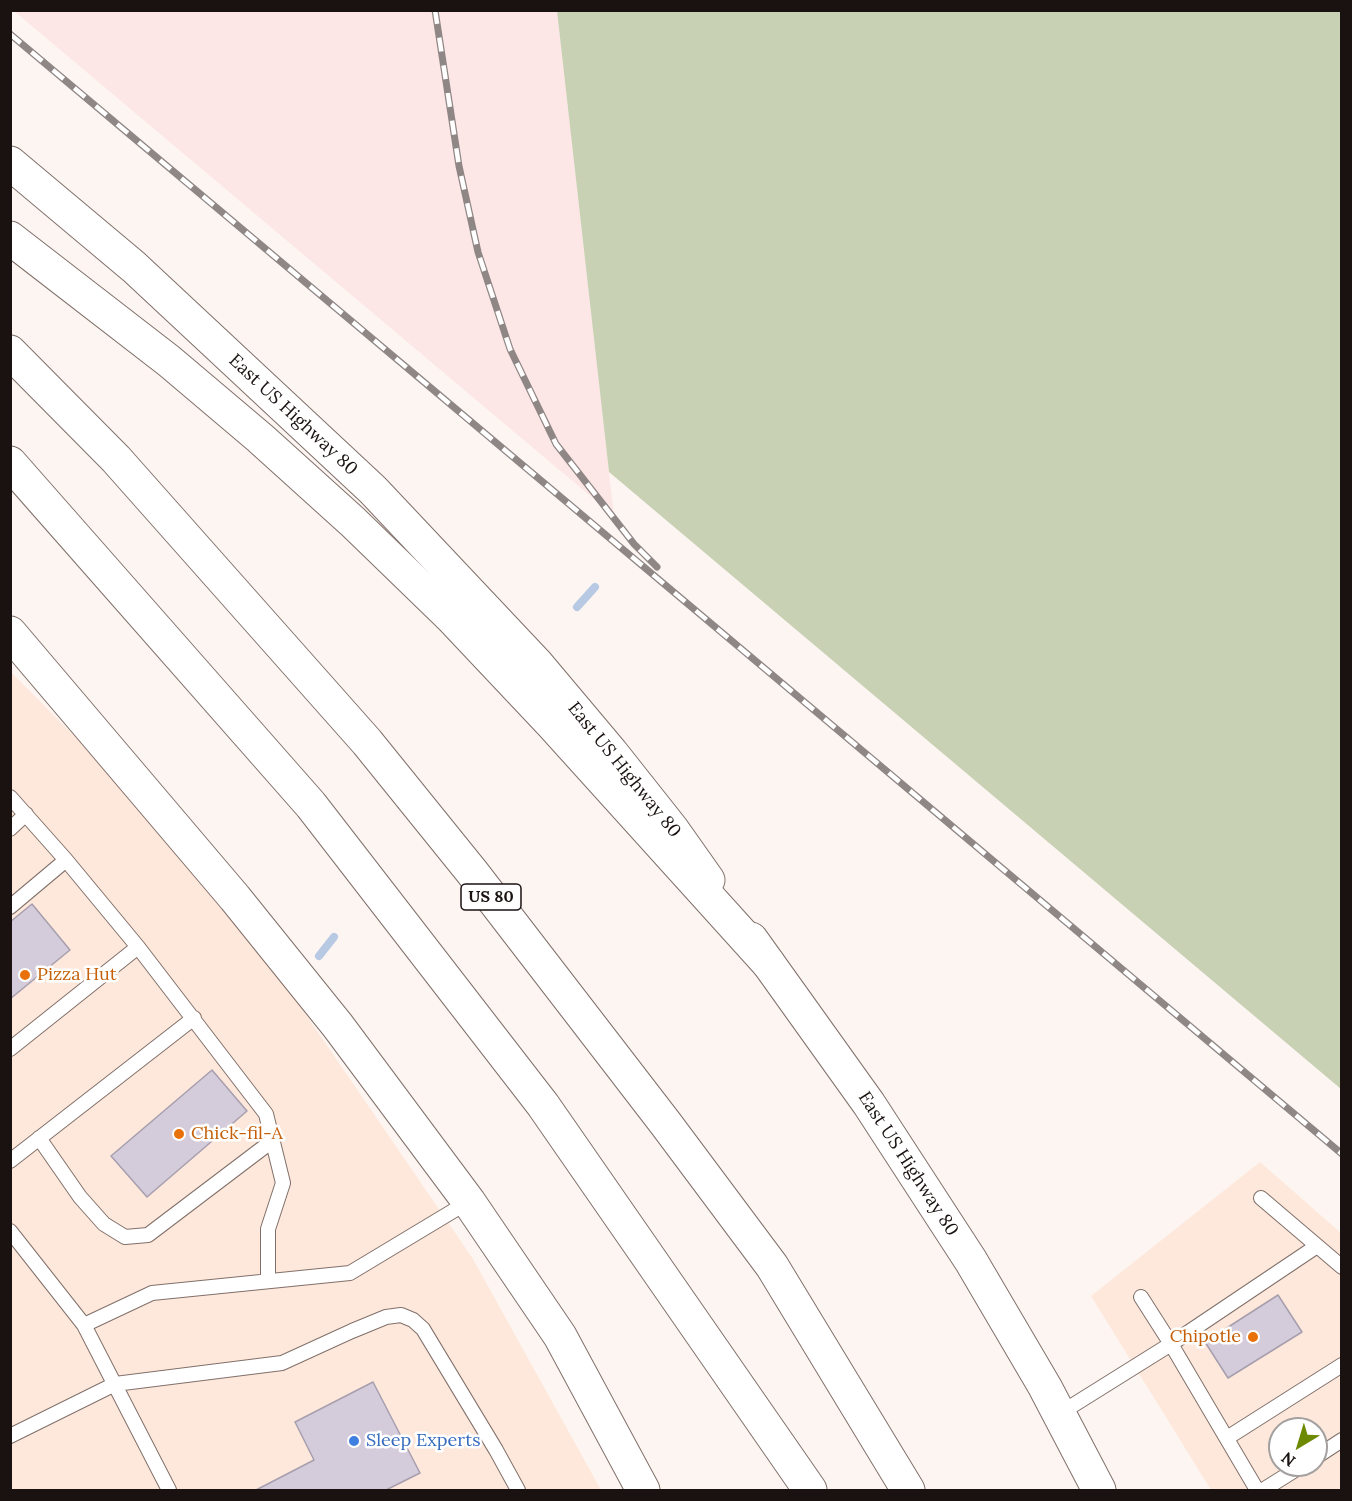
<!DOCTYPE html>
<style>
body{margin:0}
#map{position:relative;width:1352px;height:1501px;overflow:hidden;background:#fdf5f2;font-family:Lora,serif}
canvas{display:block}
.frame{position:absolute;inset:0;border:12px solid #191210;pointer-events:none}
.north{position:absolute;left:1268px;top:1417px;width:60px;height:60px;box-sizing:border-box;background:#fff;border:2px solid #a3a09f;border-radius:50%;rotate:218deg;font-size:16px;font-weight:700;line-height:24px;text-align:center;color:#191210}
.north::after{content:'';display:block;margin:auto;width:21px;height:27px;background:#6c8900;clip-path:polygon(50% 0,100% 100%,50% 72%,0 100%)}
</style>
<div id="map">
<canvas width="1352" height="1501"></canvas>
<div class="frame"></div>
<div class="north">N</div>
</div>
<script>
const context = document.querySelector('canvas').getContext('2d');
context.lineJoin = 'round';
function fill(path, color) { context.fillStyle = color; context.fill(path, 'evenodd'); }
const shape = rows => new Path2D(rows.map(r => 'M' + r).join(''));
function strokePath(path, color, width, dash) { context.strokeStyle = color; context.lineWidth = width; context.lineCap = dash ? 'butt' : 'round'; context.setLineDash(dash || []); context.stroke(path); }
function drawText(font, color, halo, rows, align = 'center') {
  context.font = font + ' Lora,serif'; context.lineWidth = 5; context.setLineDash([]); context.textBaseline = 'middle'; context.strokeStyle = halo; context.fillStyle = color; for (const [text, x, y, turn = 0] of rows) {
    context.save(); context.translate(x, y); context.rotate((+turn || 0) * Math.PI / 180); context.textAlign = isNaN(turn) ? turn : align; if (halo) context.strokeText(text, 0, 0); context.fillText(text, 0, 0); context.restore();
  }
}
const commercial = shape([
 [10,671,91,753,287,987,473,1259,601,1490,11,1490],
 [1260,1162,1341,1233,1341,1490,1211,1490,1091,1296],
 [1280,1429,1316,1429,1316,1465,1280,1465]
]);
const industrial = shape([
 [14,11,557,11,614,516]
]);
const green = shape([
 [557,11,1341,11,1341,1089,609,472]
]);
const stream = shape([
 [577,607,595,587],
 [319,956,334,937]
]);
const building = shape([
 [32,904,70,950,10,999,10,922,32,904],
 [212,1070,247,1111,147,1197,111,1156,212,1070],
 [1278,1295,1302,1332,1228,1378,1205,1342,1278,1295],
 [373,1382,420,1473,386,1490,256,1490,314,1460,295,1422,373,1382]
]);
const lane = shape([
 [10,797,66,860,138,947,266,1114,283,1183,268,1229,268,1281],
 [10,829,26,814],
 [10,907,66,860],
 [10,1049,138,947],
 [39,1138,80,1197,104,1224,125,1237,148,1235,272,1141],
 [10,1161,194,1018],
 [1261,1198,1342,1267],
 [10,1231,84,1325],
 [1141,1297,1171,1344,1317,1246],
 [1059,1414,1171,1344,1257,1490],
 [10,1436,115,1384,282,1363,352,1331,386,1317,401,1315,413,1320,423,1329,496,1450,518,1490],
 [1227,1438,1342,1365],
 [1316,1457,1342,1440],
 [169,1490,84,1325,152,1293,350,1273,468,1202],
 [1263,1490,1303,1465]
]);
const secondary = shape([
 [10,163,134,267,373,490,537,664,611,752,672,829,708,880],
 [10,633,235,898,338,1026,469,1202,560,1336,643,1490],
 [751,939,869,1104,971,1261,1045,1387,1099,1490]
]);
const highway = shape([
 [10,238,169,361,260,438,353,522,452,618,552,724,768,963],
 [10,352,116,459,367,742,472,872,666,1124,772,1266,908,1490],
 [10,463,311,805,543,1105,810,1490]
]);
const rail = shape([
 [435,10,459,166,478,252,510,349,556,444,634,544,657,567],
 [10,34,1342,1154]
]);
const markers = [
 [25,975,6,"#e8710a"],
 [179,1134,6,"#e8710a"],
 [1253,1337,6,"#e8710a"],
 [354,1441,6,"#3f7fe0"]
];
const shields = [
 [491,897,60]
];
const shieldNames = [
 ["US 80",491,897]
];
const streetNames = [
 ["East US Highway 80",293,415,43],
 ["East US Highway 80",624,770,51],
 ["East US Highway 80",908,1164,57]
];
const foodNames = [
 ["Pizza Hut",37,975],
 ["Chick-fil-A",191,1134],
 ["Chipotle",1241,1337,"right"]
];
const shopNames = [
 ["Sleep Experts",366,1441]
];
fill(commercial, '#fee8db');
fill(industrial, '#fde7e6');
fill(green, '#c9d1b4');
strokePath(stream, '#b8c9e3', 8);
fill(building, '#d4cbdb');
strokePath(building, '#a79fae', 1.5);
strokePath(lane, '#81706a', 16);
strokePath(secondary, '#81706a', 35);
strokePath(highway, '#81706a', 35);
strokePath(lane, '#fff', 14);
strokePath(secondary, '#fff', 33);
strokePath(highway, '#fff', 33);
strokePath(rail, '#8f8785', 7);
strokePath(rail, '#fff', 4.5, [14]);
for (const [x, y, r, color] of markers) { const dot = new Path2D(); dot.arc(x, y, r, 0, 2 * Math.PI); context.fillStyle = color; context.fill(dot); strokePath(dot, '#fff', 2); }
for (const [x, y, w] of shields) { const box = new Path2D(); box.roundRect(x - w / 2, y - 13, w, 26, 4.5); context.fillStyle = '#fff'; context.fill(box); strokePath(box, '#191210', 1.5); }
drawText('bold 16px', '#191210', null, shieldNames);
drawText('18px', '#191210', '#fff', streetNames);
drawText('18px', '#c56008', '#fff', foodNames, 'left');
drawText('18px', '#366cbe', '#fff', shopNames, 'left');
</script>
